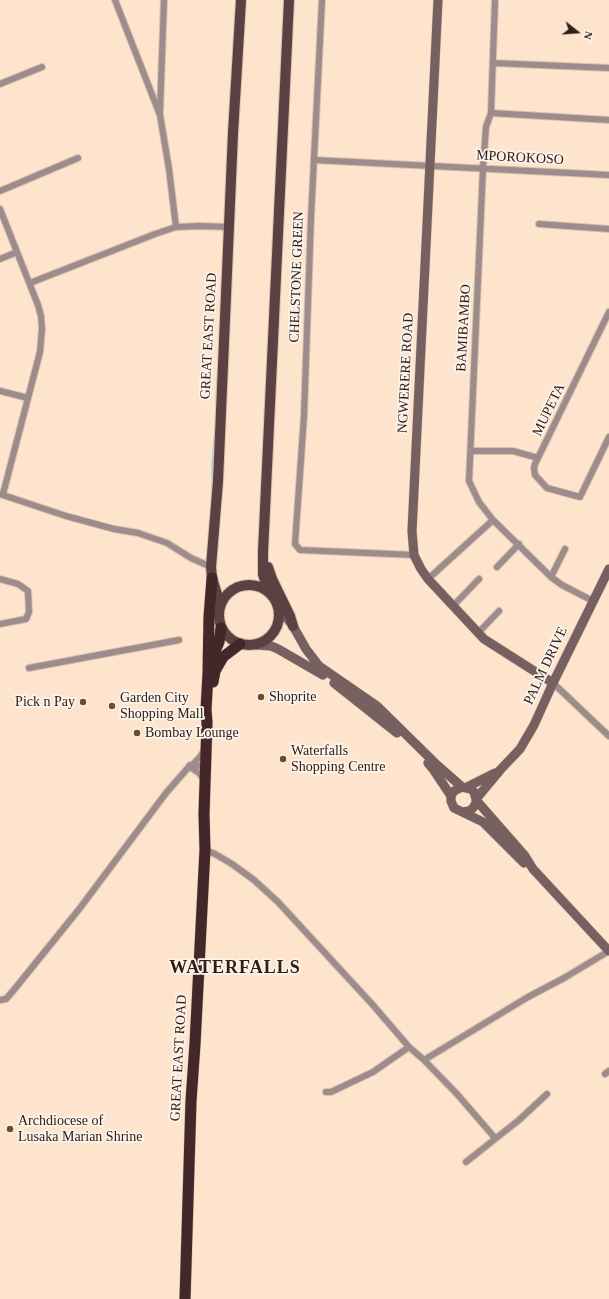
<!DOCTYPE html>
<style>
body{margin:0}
#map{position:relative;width:609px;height:1299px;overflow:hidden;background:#fee4cd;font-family:Georgia,serif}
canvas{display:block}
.north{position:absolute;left:557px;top:12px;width:40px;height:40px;-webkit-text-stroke:3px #fff4eb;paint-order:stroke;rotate:107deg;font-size:11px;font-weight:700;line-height:16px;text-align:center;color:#2b2119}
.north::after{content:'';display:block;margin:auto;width:14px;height:18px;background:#2b2119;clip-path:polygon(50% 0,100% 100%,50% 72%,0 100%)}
</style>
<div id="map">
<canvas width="609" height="1299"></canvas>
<div class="north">N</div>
</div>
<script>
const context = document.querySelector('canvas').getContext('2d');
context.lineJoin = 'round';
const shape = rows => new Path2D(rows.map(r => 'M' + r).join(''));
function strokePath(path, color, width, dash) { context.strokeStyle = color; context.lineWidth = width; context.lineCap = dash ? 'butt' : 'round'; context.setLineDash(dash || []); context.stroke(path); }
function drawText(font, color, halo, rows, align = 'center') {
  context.font = font + ' Georgia,serif'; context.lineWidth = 3.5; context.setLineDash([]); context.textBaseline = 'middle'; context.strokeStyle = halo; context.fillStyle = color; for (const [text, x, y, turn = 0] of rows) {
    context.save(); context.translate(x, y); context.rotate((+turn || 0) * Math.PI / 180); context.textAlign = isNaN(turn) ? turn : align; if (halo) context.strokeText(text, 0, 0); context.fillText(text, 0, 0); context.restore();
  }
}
const stream = shape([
 [223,231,224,237],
 [216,401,217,379],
 [212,499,212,465,215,429]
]);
const street = shape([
 [115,0,160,115,169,169,176,227],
 [322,0,311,218,304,416,295,544,300,550,414,555],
 [495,0,491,113,486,127,483,168,469,481,479,502,493,520,551,577,562,585,593,601],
 [493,63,609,68],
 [0,84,42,67],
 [160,112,164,0],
 [491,113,609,120],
 [314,160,609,175],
 [0,191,78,158],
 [0,209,38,305,41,316,42,329,40,352,3,494],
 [539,224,609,229],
 [0,259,17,252],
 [30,283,155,234,176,227,199,226,230,227],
 [609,312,535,464,534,468,535,475,547,488,580,497,609,437],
 [0,391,28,398],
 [471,451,513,451,538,458],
 [0,494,66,516,114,529,138,533,167,543,191,558,211,567],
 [497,567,519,544],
 [551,577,565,549],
 [0,579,18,584,28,591,29,612,26,619,0,624],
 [428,579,493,520],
 [453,606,479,579],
 [478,633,499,611],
 [29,668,179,640],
 [553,683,609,736],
 [192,765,200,757,204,751],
 [193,769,199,773,204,780],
 [205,850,215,854,232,864,254,880,278,902,372,1004,409,1047,424,1060,457,1094,495,1138],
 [0,1000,6,999,13,991,80,908,166,793,187,769,190,765,206,766],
 [424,1060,528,997,564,978,609,951],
 [605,1074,609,1071],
 [326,1092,331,1092,373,1072,409,1047],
 [466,1162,519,1120,547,1094]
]);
const secondary = shape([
 [438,0,412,531,414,555,421,569,428,579,484,639,553,683],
 [279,608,293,626,306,649,319,666,377,706,437,765,462,787],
 [256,645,271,646,278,649,323,675],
 [334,683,397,733],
 [428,763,433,769,451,796],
 [467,787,495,773],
 [476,799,501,769,520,749,534,725,553,683,609,569],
 [476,800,525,856,533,869,609,951],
 [463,812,469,811,473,808,476,803,476,799,474,792,471,789,462,787,454,791,451,796,451,801,454,808,483,822,524,863]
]);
const primary = shape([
 [268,567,272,579,290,616,293,626],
 '219 615a30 30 0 1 1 60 0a30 30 0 1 1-60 0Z',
 [268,591,263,574,263,552,289,0],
 [220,604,212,578,211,567,218,481,233,133,241,0]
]);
const highway = shape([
 [212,659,219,642,221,628],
 [213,682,215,671,223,657,240,644],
 [185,1299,191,1101,195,1044,205,850,204,814,207,722,206,710,208,673,209,617,212,578]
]);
const markers = [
 [261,697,4,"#6e4e24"],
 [83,702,4,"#6e4e24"],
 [112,706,4,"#6e4e24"],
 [137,733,4,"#6e4e24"],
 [283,759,4,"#6e4e24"],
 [10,1129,4,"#6e4e24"]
];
const streetNames = [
 ["MPOROKOSO",520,158,3],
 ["CHELSTONE GREEN",297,277,-88],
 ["BAMIBAMBO",464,328,-87],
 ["GREAT EAST ROAD",209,336,-87],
 ["NGWERERE ROAD",406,373,-87],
 ["MUPETA",549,410,-64],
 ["PALM DRIVE",546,666,-65],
 ["GREAT EAST ROAD",179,1058,-87]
];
const poiNames = [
 ["Shoprite",269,697],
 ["Garden City",120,698],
 ["Shopping Mall",120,714],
 ["Pick n Pay",75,702,"right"],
 ["Bombay Lounge",145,733],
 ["Waterfalls",291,751],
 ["Shopping Centre",291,767],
 ["Archdiocese of",18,1121],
 ["Lusaka Marian Shrine",18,1137]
];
const districtNames = [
 ["WATERFALLS",235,968]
];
strokePath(stream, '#a4d2df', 1.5);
strokePath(street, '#d8c1ad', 8);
strokePath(secondary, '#d8c1ad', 10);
strokePath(primary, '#d8c1ad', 12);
strokePath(highway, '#d8c1ad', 12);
strokePath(street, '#9c8c8c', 6);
strokePath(secondary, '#766060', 9);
strokePath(primary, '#5b4142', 10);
strokePath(highway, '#442829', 11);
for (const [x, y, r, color] of markers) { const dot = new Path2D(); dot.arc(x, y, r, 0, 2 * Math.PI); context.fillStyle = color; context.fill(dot); strokePath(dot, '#fff4eb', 1.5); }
drawText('14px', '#2b2119', '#fff4eb', streetNames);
drawText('14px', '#2b2119', '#fff4eb', poiNames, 'left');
context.letterSpacing = '1px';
drawText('bold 18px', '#2b2119', '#fff4eb', districtNames);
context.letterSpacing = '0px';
</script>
